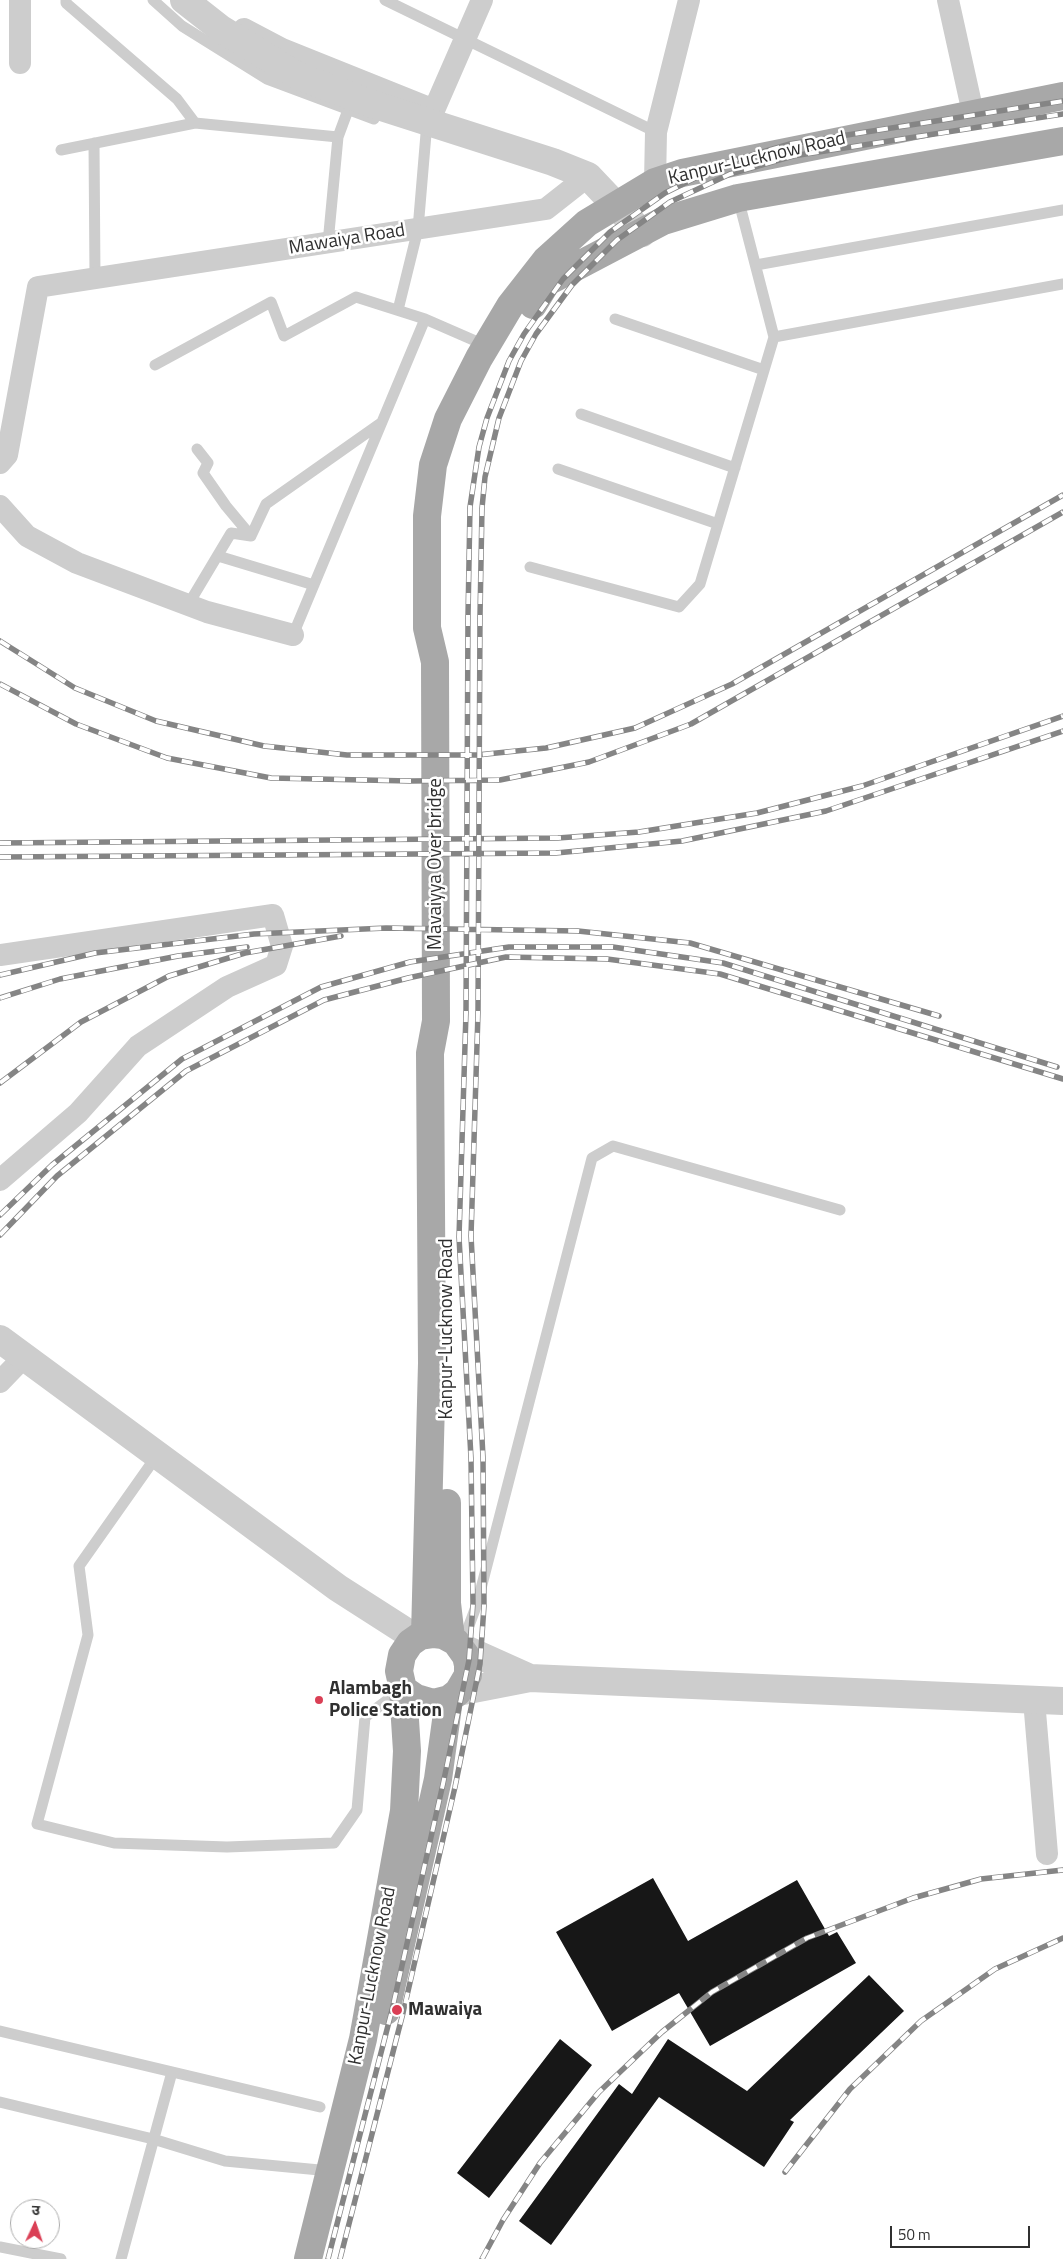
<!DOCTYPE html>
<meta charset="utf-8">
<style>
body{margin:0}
#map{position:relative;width:1063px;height:2259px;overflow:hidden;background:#fff;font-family:"Titillium Web","Noto Sans Devanagari",sans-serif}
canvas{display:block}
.north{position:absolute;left:10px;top:2199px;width:50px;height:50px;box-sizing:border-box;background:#fff;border:1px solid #acacac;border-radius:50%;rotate:3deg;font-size:14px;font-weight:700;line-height:20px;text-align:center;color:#303030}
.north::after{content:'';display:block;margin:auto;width:18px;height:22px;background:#da3f55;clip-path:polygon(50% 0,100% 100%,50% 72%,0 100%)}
.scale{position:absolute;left:890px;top:2226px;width:140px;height:22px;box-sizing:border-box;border:2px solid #303030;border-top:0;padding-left:6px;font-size:15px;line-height:18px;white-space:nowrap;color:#303030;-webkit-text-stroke:4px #fff;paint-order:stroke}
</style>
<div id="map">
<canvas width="1063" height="2259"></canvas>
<div class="north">उ</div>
<div class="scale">50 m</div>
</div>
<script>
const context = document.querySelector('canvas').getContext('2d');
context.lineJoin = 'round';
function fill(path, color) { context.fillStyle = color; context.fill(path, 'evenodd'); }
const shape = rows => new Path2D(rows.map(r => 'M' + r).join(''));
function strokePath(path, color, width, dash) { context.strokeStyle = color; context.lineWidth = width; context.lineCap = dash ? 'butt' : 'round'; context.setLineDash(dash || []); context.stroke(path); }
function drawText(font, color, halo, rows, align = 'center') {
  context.font = font + ' "Titillium Web",sans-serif'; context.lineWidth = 5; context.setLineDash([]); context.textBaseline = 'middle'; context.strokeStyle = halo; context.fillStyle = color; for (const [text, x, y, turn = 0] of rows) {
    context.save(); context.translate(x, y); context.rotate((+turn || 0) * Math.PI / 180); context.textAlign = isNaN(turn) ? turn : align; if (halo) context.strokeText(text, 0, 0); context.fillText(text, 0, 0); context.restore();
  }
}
const building = shape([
 [653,1878,688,1941,797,1880,829,1936,837,1932,856,1963,710,2046,679,1993,612,2031,556,1932],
 [869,1975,904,2011,790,2120,794,2122,764,2167,659,2097,551,2245,519,2221,619,2084,632,2094,668,2039,747,2091],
 [560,2039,592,2065,489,2198,457,2173]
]);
const service = shape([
 [66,0,66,3,177,99,195,123],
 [153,0,182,26,267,79,374,119],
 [385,0,656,132],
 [94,143,95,278],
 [61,150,195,123,338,137],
 [328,243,338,137,348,110],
 [756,265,1063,210],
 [398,310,418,229,427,122],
 [615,319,764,370],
 [774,337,1063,284],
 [155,365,271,302,284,336,356,297,425,319,487,346],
 [581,414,735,468],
 [197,449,208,463,203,473,226,506,251,536],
 [558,469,718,524],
 [218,556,314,585],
 [530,567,679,607,700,584,774,337,738,198],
 [188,605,231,533,251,536,266,504,381,423],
 [293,635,425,319],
 [158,1454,79,1566,88,1635,37,1824,114,1843,227,1847,334,1843,357,1810,365,1717,401,1690],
 [461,1647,477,1604,592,1158,613,1146,840,1210],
 [0,2031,320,2107],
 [0,2102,153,2139,225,2161,330,2171],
 [0,2247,61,2259],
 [121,2259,172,2072]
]);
const minor = shape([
 [20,0,20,63],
 [948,0,973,113],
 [244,29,282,49,434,110],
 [427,120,434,110,482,0],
 [655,182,656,132,689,0],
 [0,463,7,455,38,287,546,209,588,176],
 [0,506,27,536,77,563,207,612,293,635],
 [0,955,273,915,282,946,276,965,227,987,138,1046,78,1113,0,1180],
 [0,1382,24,1357],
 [1034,1700,1047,1854]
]);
const tertiary = shape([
 [184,0,221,29,298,76,375,105,553,162,588,176,642,233],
 [0,1339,338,1588,416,1638],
 [461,1647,530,1678],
 [458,1692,530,1678,1063,1701]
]);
const primary = shape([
 [533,305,547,282,663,221,738,198,1063,141],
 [447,1503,447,1603,451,1638],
 [434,1634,443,1635,456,1642,466,1656,468,1665,468,1675,458,1692,449,1699,433,1703,416,1698,403,1689,399,1671,402,1655,410,1643,420,1636,434,1634],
 [425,1635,432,1363,430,1053,436,1021,435,662,427,628,427,516,433,465,448,419,479,358,510,306,546,260,587,223,655,182,682,173,1063,96],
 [386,2011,438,1779,449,1699],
 [308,2259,363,2039,404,1811,407,1751,403,1689]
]);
const rail = shape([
 [0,641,75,688,156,721,264,746,347,755,477,755,546,748,635,728,732,684,1063,495],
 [0,684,76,724,167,758,271,778,410,781,500,780,589,762,691,724,1063,512],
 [0,843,558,838,639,832,757,813,862,786,1063,716],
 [0,857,556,853,682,841,826,811,1063,731],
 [0,975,95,953,254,934,386,928,578,931,690,943,939,1016],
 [0,998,60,979,178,956,247,947],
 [0,1083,81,1022,169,976,245,953,341,936],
 [0,1215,52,1165,182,1059,321,987,410,962,509,947,613,947,723,963,1057,1067],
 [0,1235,57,1176,186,1071,324,1000,408,978,506,957,607,959,720,974,1063,1079],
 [785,2172,850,2089,921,2021,995,1969,1063,1938],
 [328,2259,392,2010,443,1784,469,1660,473,1604,471,1458,459,1237,466,1013,468,616,470,507,479,447,487,418,509,361,524,334,563,279,610,232,665,193,725,163,790,144,1063,101],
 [340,2259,403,2013,455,1787,480,1664,484,1606,483,1457,471,1236,478,1013,480,616,482,508,485,477,499,418,521,361,536,334,572,285,617,240,670,202,730,174,793,156,1063,114],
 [482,2259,503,2220,540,2163,599,2092,662,2032,712,1992,807,1938,913,1898,981,1879,1063,1870]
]);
const markers = [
 [319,1700,5,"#da3f55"],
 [397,2010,6,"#da3f55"]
];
const streetNames = [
 ["Kanpur-Lucknow Road",757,159,-13],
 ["Mawaiya Road",347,240,-9],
 ["Mavaiyya Over bridge",436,864,-90],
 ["Kanpur-Lucknow Road",447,1329,-90],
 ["Kanpur-Lucknow Road",373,1976,-79]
];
const poiNames = [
 ["Alambagh",329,1689],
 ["Police Station",329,1711],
 ["Mawaiya",408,2010]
];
fill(building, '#171717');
strokePath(service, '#cdcdcd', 11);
strokePath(minor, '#cdcdcd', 22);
strokePath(tertiary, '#cdcdcd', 28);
strokePath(primary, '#a8a8a8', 28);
strokePath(rail, '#858585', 5.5);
strokePath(rail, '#fff', 4, [11]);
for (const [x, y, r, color] of markers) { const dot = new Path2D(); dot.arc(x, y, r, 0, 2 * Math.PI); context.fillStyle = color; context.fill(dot); strokePath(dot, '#fff', 2); }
drawText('19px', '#303030', '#fff', streetNames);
drawText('bold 19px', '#303030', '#fff', poiNames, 'left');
</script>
